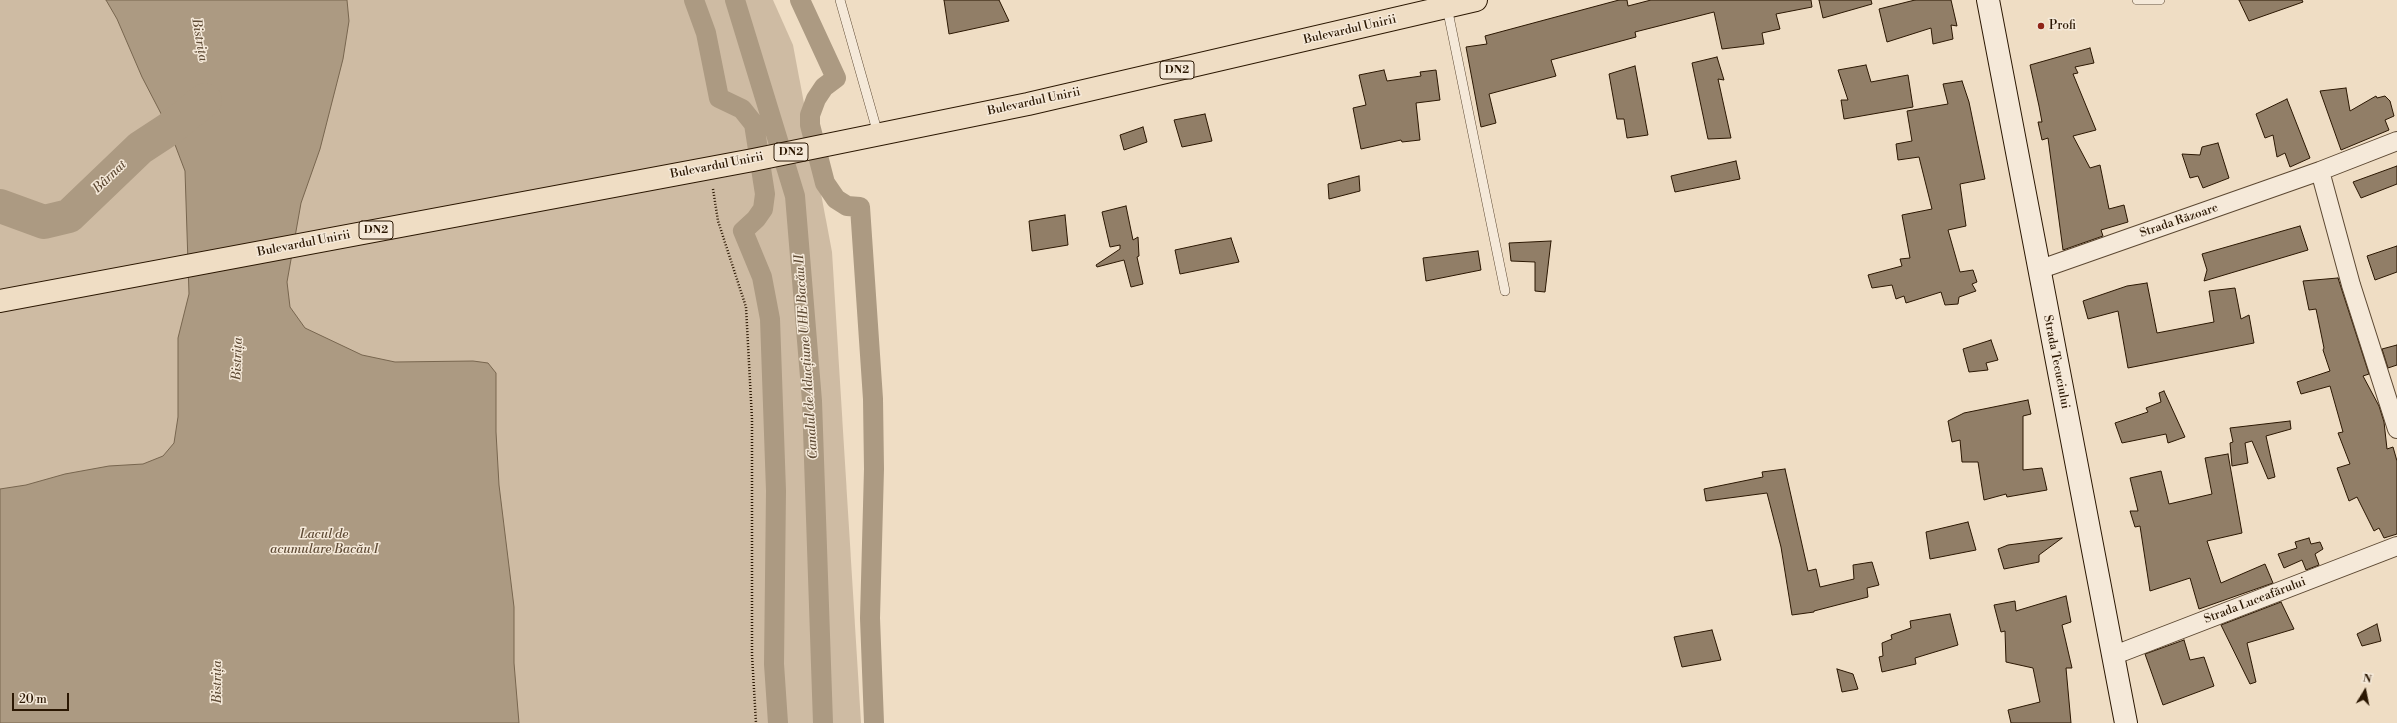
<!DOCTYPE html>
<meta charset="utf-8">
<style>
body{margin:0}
#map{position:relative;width:2397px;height:723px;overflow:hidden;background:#efddc4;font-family:"Libre Bodoni",serif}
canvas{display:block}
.north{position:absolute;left:2345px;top:671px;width:40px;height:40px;-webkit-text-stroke:3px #f5e9d9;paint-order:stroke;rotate:10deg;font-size:11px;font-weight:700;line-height:16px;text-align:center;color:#2b1702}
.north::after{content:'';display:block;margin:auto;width:14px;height:18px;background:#2b1702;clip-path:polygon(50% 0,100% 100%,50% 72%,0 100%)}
.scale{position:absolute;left:12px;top:693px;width:57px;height:18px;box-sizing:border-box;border:2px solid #2b1702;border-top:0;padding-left:5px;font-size:12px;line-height:14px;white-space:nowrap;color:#2b1702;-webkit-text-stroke:3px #f5e9d9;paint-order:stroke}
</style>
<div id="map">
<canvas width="2397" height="723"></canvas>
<div class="north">N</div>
<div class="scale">20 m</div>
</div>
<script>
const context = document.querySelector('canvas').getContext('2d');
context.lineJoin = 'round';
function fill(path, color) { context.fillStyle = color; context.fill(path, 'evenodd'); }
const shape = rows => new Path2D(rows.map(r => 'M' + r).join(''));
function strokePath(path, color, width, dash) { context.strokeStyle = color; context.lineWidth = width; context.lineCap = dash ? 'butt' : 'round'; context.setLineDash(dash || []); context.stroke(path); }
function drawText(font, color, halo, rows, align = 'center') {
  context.font = font + ' "Libre Bodoni",serif'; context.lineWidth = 3; context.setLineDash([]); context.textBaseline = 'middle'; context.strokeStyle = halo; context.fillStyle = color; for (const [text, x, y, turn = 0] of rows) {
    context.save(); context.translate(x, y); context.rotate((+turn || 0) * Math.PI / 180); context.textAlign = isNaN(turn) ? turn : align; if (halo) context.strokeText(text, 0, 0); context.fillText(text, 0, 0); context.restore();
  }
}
const green = shape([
 [0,0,773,0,793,45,832,252,861,723,0,723]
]);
const water = shape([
 [106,0,347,0,349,21,343,59,320,149,301,203,287,282,290,307,305,328,362,355,395,362,473,361,488,363,496,373,496,432,499,485,514,607,514,663,519,723,0,723,0,489,26,485,65,474,109,466,143,464,163,456,174,443,178,417,178,338,189,294,185,171,169,129,142,77,117,19,106,0]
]);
const canal = shape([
 [694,0,706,33,719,98,742,109,754,124,765,194,763,209,756,219,743,231,762,277,770,319,776,491,774,664,778,723],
 [735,0,795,196,812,401,823,723],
 [800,0,836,78,824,87,816,99,810,115,810,125,825,183,836,199,847,206,860,207,873,399,874,469,870,618,874,723]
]);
const river = shape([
 [0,206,44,222,69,216,140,148,169,129,205,100]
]);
const building = shape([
 [944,0,999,0,1009,21,949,34,944,0],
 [1619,0,1627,0,1628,6,1651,0,1811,0,1812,7,1776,14,1780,29,1762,33,1764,44,1722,49,1714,12,1635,32,1636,37,1551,60,1556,76,1489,94,1496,123,1481,127,1466,47,1487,44,1485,36,1619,0],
 [1819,0,1871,0,1872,4,1823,18,1819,0],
 [1915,0,1951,0,1957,26,1951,25,1953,39,1933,44,1931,28,1887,42,1879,9,1915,0],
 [2239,0,2302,0,2303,2,2249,21,2239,0],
 [2090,48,2094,63,2075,67,2078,73,2073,74,2096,130,2073,136,2090,168,2100,165,2109,209,2124,205,2128,222,2101,230,2103,236,2063,250,2048,138,2042,140,2038,122,2042,122,2039,106,2030,65,2090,48],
 [1717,57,1724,80,1718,79,1731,138,1708,139,1692,63,1717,57],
 [1866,65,1871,82,1908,75,1913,107,1844,119,1841,100,1848,100,1838,70,1866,65],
 [1635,66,1648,135,1627,138,1624,119,1617,119,1609,74,1635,66],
 [1384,70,1387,81,1421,76,1420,72,1436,70,1440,100,1416,103,1420,140,1402,142,1401,140,1361,149,1353,108,1366,105,1359,75,1384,70],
 [1962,81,1969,102,1985,179,1960,184,1966,226,1948,230,1960,272,1973,270,1977,282,1972,284,1976,291,1959,297,1958,304,1945,305,1941,292,1906,303,1904,296,1896,299,1892,285,1872,288,1868,275,1902,266,1900,259,1910,258,1902,215,1932,209,1919,157,1898,160,1896,144,1912,141,1907,111,1948,104,1943,84,1962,81],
 [2346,88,2350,111,2376,96,2377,98,2385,96,2390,101,2394,116,2385,120,2389,130,2341,150,2320,91,2346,88],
 [2287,99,2310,158,2290,167,2285,153,2277,157,2273,135,2265,138,2256,114,2287,99],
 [1205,114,1212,141,1182,147,1174,120,1205,114],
 [1143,127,1147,142,1124,150,1120,135,1143,127],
 [2218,143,2229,178,2203,188,2198,176,2190,178,2182,154,2200,155,2202,147,2218,143],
 [1736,161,1740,179,1675,192,1671,176,1736,161],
 [2397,166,2397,184,2361,198,2353,182,2397,166],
 [1359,176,1360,191,1329,199,1328,184,1359,176],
 [1126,206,1133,240,1138,237,1139,256,1137,257,1143,284,1131,287,1124,260,1097,267,1096,265,1120,249,1120,245,1110,247,1102,212,1126,206],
 [1065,215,1068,245,1032,251,1029,221,1065,215],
 [2300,226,2308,250,2204,281,2207,270,2202,254,2300,226],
 [1231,238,1239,262,1180,274,1175,250,1231,238],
 [1551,241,1545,292,1535,291,1535,262,1511,261,1509,243,1551,241],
 [2397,246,2397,272,2375,280,2367,256,2397,246],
 [1478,251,1481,270,1426,281,1423,258,1478,251],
 [2338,278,2369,374,2363,376,2379,406,2384,422,2387,449,2393,447,2397,461,2397,534,2384,538,2379,528,2374,531,2357,497,2349,501,2337,468,2350,464,2338,433,2343,432,2330,386,2301,394,2297,382,2330,371,2323,350,2324,348,2316,309,2309,310,2303,281,2338,278],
 [2147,283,2157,333,2214,322,2209,291,2235,288,2241,319,2249,315,2254,343,2128,368,2118,311,2088,319,2083,301,2127,286,2147,283],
 [1991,340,1998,360,1986,363,1988,370,1969,372,1963,349,1991,340],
 [2397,345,2397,365,2388,368,2382,349,2397,345],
 [2164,391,2185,437,2168,443,2166,434,2122,443,2115,423,2148,412,2146,408,2161,402,2159,393,2164,391],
 [2028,400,2031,414,2023,416,2023,470,2042,468,2047,490,2007,497,2006,494,1984,500,1978,462,1962,462,1960,440,1952,442,1948,421,1964,413,2028,400],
 [2290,421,2291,429,2266,436,2275,477,2268,479,2252,441,2245,443,2248,463,2232,466,2230,443,2233,442,2230,428,2290,421],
 [2228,454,2242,533,2207,541,2221,583,2265,564,2273,583,2199,609,2190,578,2150,591,2140,526,2135,527,2130,511,2138,511,2130,478,2161,471,2169,504,2212,494,2205,458,2228,454],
 [1785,469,1808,571,1816,569,1820,587,1854,579,1853,565,1872,562,1879,585,1867,588,1868,597,1814,611,1814,612,1792,615,1781,547,1767,493,1706,501,1704,489,1763,477,1762,472,1785,469],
 [1968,522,1976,550,1930,559,1926,532,1968,522],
 [2062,538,2039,555,2039,562,2004,569,1998,549,2008,545,2062,538],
 [2309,538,2311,544,2320,542,2323,549,2315,554,2319,565,2306,570,2302,560,2284,568,2278,554,2297,548,2295,542,2309,538],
 [2066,596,2071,622,2062,625,2072,668,2066,668,2071,723,2011,723,2008,710,2040,702,2033,668,2006,662,2005,631,2001,632,1994,605,2015,601,2016,611,2066,596],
 [2281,602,2294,629,2247,643,2256,682,2250,684,2221,625,2281,602],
 [1950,614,1958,645,1915,658,1916,664,1882,672,1879,657,1883,656,1882,643,1892,639,1891,635,1911,628,1910,621,1950,614],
 [2377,624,2381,641,2362,646,2357,634,2377,624],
 [1712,630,1721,660,1682,667,1674,637,1712,630],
 [2184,640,2190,660,2204,657,2214,686,2163,705,2145,654,2184,640],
 [1837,669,1853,674,1858,689,1842,692,1837,669]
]);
const path = shape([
 [713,189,718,221,746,307,752,419,752,655,756,723]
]);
const lane = shape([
 [840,0,878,134],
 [2137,0,2160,0],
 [1447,7,1505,291]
]);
const street = shape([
 [2320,171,2351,285,2397,429],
 [2038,270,2320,171,2397,141],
 [2112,656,2397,546]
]);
const secondary = shape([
 [1988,0,2126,723]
]);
const primary = shape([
 [0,301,753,160,1028,104,1476,0]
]);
const markers = [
 [2041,26,4,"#8f2418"]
];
const shields = [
 [1177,70,34],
 [791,152,34],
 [376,230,34]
];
const shieldNames = [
 ["DN2",1177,70],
 ["DN2",791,152],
 ["DN2",376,230]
];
const poiNames = [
 ["Profi",2049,26]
];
const streetNames = [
 ["Bulevardul Unirii",1350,30,-13],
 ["Bulevardul Unirii",1034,102,-12],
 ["Bulevardul Unirii",717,166,-11],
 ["Strada Răzoare",2179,221,-19],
 ["Bulevardul Unirii",304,244,-11],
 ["Strada Tecuciului",2056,362,79],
 ["Strada Luceafărului",2255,601,-21]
];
const waterNames = [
 ["Bistrița",199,40,80],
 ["Bârnat",110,177,-44],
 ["Canalul de Aducțiune UHE Bacău II",807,357,-94],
 ["Bistrița",238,359,-88],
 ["Lacul de",324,535],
 ["acumulare Bacău I",324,550],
 ["Bistrița",218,682,-90]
];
fill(green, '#cebba3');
fill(water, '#ac9a82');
strokePath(water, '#78664f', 1);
strokePath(canal, '#ac9a82', 20);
strokePath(river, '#ac9a82', 34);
fill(building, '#917e67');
strokePath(building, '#2b1702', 1);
strokePath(lane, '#5c4832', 10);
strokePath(street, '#5c4832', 20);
strokePath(secondary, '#2b1702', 24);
strokePath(primary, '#2b1702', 24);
strokePath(path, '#2b1702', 2.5, [1, 2]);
strokePath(lane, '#f5e9d9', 9);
strokePath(street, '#f5e9d9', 18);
strokePath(secondary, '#f5e9d9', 22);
strokePath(primary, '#efddc4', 22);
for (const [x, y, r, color] of markers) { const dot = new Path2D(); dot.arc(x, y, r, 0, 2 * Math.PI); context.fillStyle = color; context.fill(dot); strokePath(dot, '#f5e9d9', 1.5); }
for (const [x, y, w] of shields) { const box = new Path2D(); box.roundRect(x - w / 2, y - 9, w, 18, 3); context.fillStyle = '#f5e9d9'; context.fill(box); strokePath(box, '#2b1702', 1); }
drawText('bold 11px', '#2b1702', null, shieldNames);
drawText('12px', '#2b1702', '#f5e9d9', poiNames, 'left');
drawText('12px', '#2b1702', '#f5e9d9', streetNames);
drawText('italic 13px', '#5f4b35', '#f5e9d9', waterNames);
</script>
